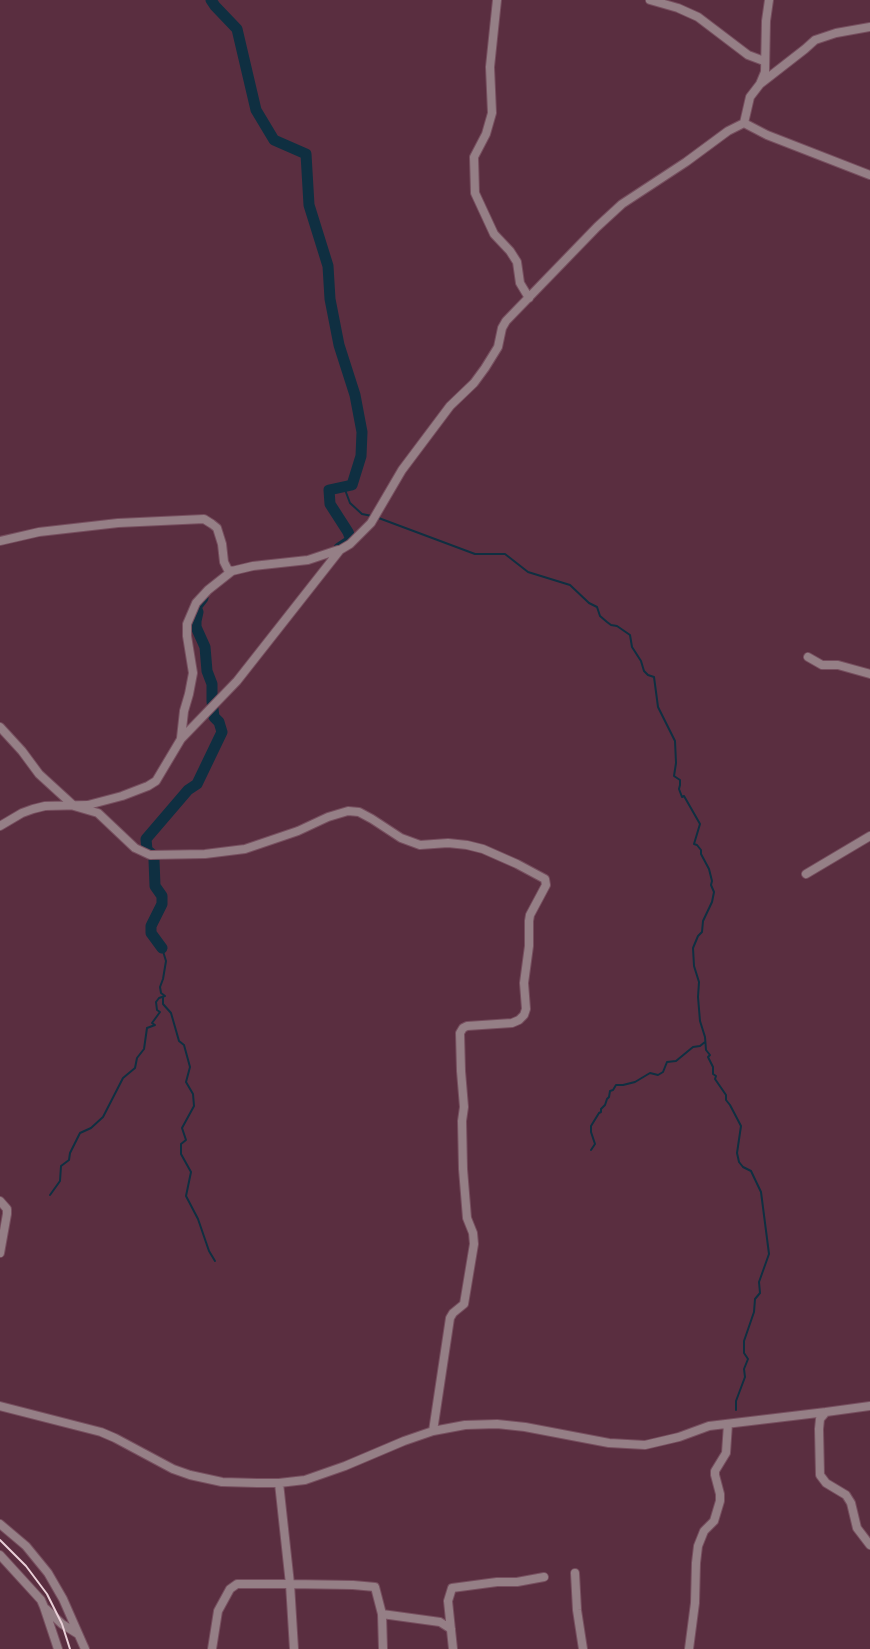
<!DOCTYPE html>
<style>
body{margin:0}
canvas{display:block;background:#5a2e40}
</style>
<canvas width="870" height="1649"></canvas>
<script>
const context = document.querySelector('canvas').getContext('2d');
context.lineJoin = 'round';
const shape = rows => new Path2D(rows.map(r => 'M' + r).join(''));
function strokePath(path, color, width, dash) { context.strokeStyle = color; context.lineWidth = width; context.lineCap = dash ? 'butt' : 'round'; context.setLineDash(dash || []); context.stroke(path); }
const stream = shape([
 [344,487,350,503,362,514,372,516],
 [376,517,475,554,505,554,528,572,570,585,589,603,597,607,600,616,607,622,611,625,617,626,630,635,632,647,641,661,644,671,648,675,654,677,658,707,675,741,676,763,674,776,680,780,680,785,679,789,682,797,684,796,700,824,694,844,697,845,701,850,701,854,709,869,712,881,711,885,714,892,712,902,703,921,702,932,698,936,693,948,694,966,699,982,698,997,700,1021,705,1037,706,1050,710,1055,708,1057,713,1067,713,1074,716,1076,715,1079,726,1095,726,1100,730,1105,741,1126,737,1153,739,1162,743,1167,751,1171,761,1192,769,1254,759,1282,760,1293,755,1299,754,1312,744,1341,744,1353,748,1359,744,1369,745,1377,736,1401,736,1410],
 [163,998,163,1004,171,1013,179,1041,184,1045,190,1067,186,1082,193,1094,194,1106,182,1128,186,1140,181,1144,181,1154,191,1172,186,1196,198,1219,209,1251,215,1261],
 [591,1150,595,1144,591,1132,591,1126,599,1113,601,1112,601,1109,605,1105,607,1099,609,1097,610,1091,613,1090,616,1085,623,1085,635,1082,650,1073,658,1075,663,1072,667,1062,676,1061,693,1047,700,1046,705,1042],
 [50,1195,60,1181,61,1166,69,1160,70,1153,80,1133,91,1128,103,1117,123,1078,135,1068,137,1058,144,1049,147,1028,155,1025,152,1023,160,1012,157,1010,156,1002,159,998,165,996,161,993,160,987,163,979,166,961,162,948]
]);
const river = shape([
 [211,0,215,6,237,29,256,110,274,140,306,154,309,205,328,266,330,299,339,345,355,395,362,432,361,456,352,485,329,490,330,504,348,532,351,540,339,548],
 [162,948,151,933,151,926,162,904,162,896,155,886,154,860,153,855,147,850,146,839,188,790,197,784,222,732,219,722,214,717,212,701,212,684,207,671,205,647,196,627,196,621,198,612,196,607,203,598]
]);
const minor = shape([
 [497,0,490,67,492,113,486,134,474,157,475,193,494,234,510,251,517,262,520,283,529,298],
 [650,0,678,8,698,17,748,55,764,61],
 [760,84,805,49,815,40,836,33,870,27],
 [744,123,750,97,760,84,765,72,766,21,769,0],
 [0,541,39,532,118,523,204,519,212,524,217,528,222,544,224,562,228,570,232,571],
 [808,657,822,665,838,665,870,674],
 [0,727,22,751,39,774,74,806,98,813,135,848,150,855,205,854,245,849,298,831,328,817,348,811,359,812,372,819,401,838,420,845,448,843,467,845,483,849,517,864,545,879,546,885,530,915,529,921,529,946,524,983,526,1009,524,1015,519,1020,512,1023,467,1026,463,1028,460,1033,461,1071,464,1107,462,1121,463,1169,467,1218,473,1233,474,1244,464,1304,453,1313,450,1318,433,1431],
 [181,738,184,711,189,694,193,673,187,636,187,624,196,603,208,590,232,571,253,566,308,560,338,550],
 [0,826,22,813,33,809,45,806,88,805,122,796,148,786,156,781,181,739,237,681,340,550,350,544,371,523,402,470,450,406,474,383,485,368,498,347,502,328,506,321,597,227,622,204,686,162,728,131,744,123,767,135,870,175],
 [806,874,870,836],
 [0,1201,7,1209,7,1214,0,1253],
 [0,1406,101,1432,115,1438,173,1469,190,1475,222,1482,257,1483,279,1483,305,1480,345,1466,404,1441,433,1431,465,1425,497,1424,525,1427,609,1443,645,1445,679,1437,709,1426,826,1412],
 [870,1406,826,1412,820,1419,819,1429,820,1475,826,1483,846,1495,851,1503,857,1528,870,1545],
 [0,1524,26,1546,48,1573,63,1599,85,1649],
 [0,1555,41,1600,44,1607,58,1649],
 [575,1573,577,1610,583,1649],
 [46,1609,62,1624,78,1634],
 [212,1649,218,1611,230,1589,237,1584,290,1584,279,1483],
 [294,1649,290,1584,353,1585,375,1587,382,1614],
 [383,1649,382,1614,440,1622,451,1629],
 [453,1649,448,1601,452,1588,497,1582,517,1582,544,1577],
 [689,1649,695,1603,696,1563,698,1546,704,1531,714,1521,720,1501,720,1494,715,1475,715,1471,726,1453,728,1424]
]);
const rail = shape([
 [0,1540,26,1566,47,1594,62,1624,70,1649]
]);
strokePath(stream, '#0f2f41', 2);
strokePath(river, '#0f2f41', 11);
strokePath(minor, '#774f5f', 10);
strokePath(minor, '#957f86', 8);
strokePath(rail, '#e9d0d8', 2);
</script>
